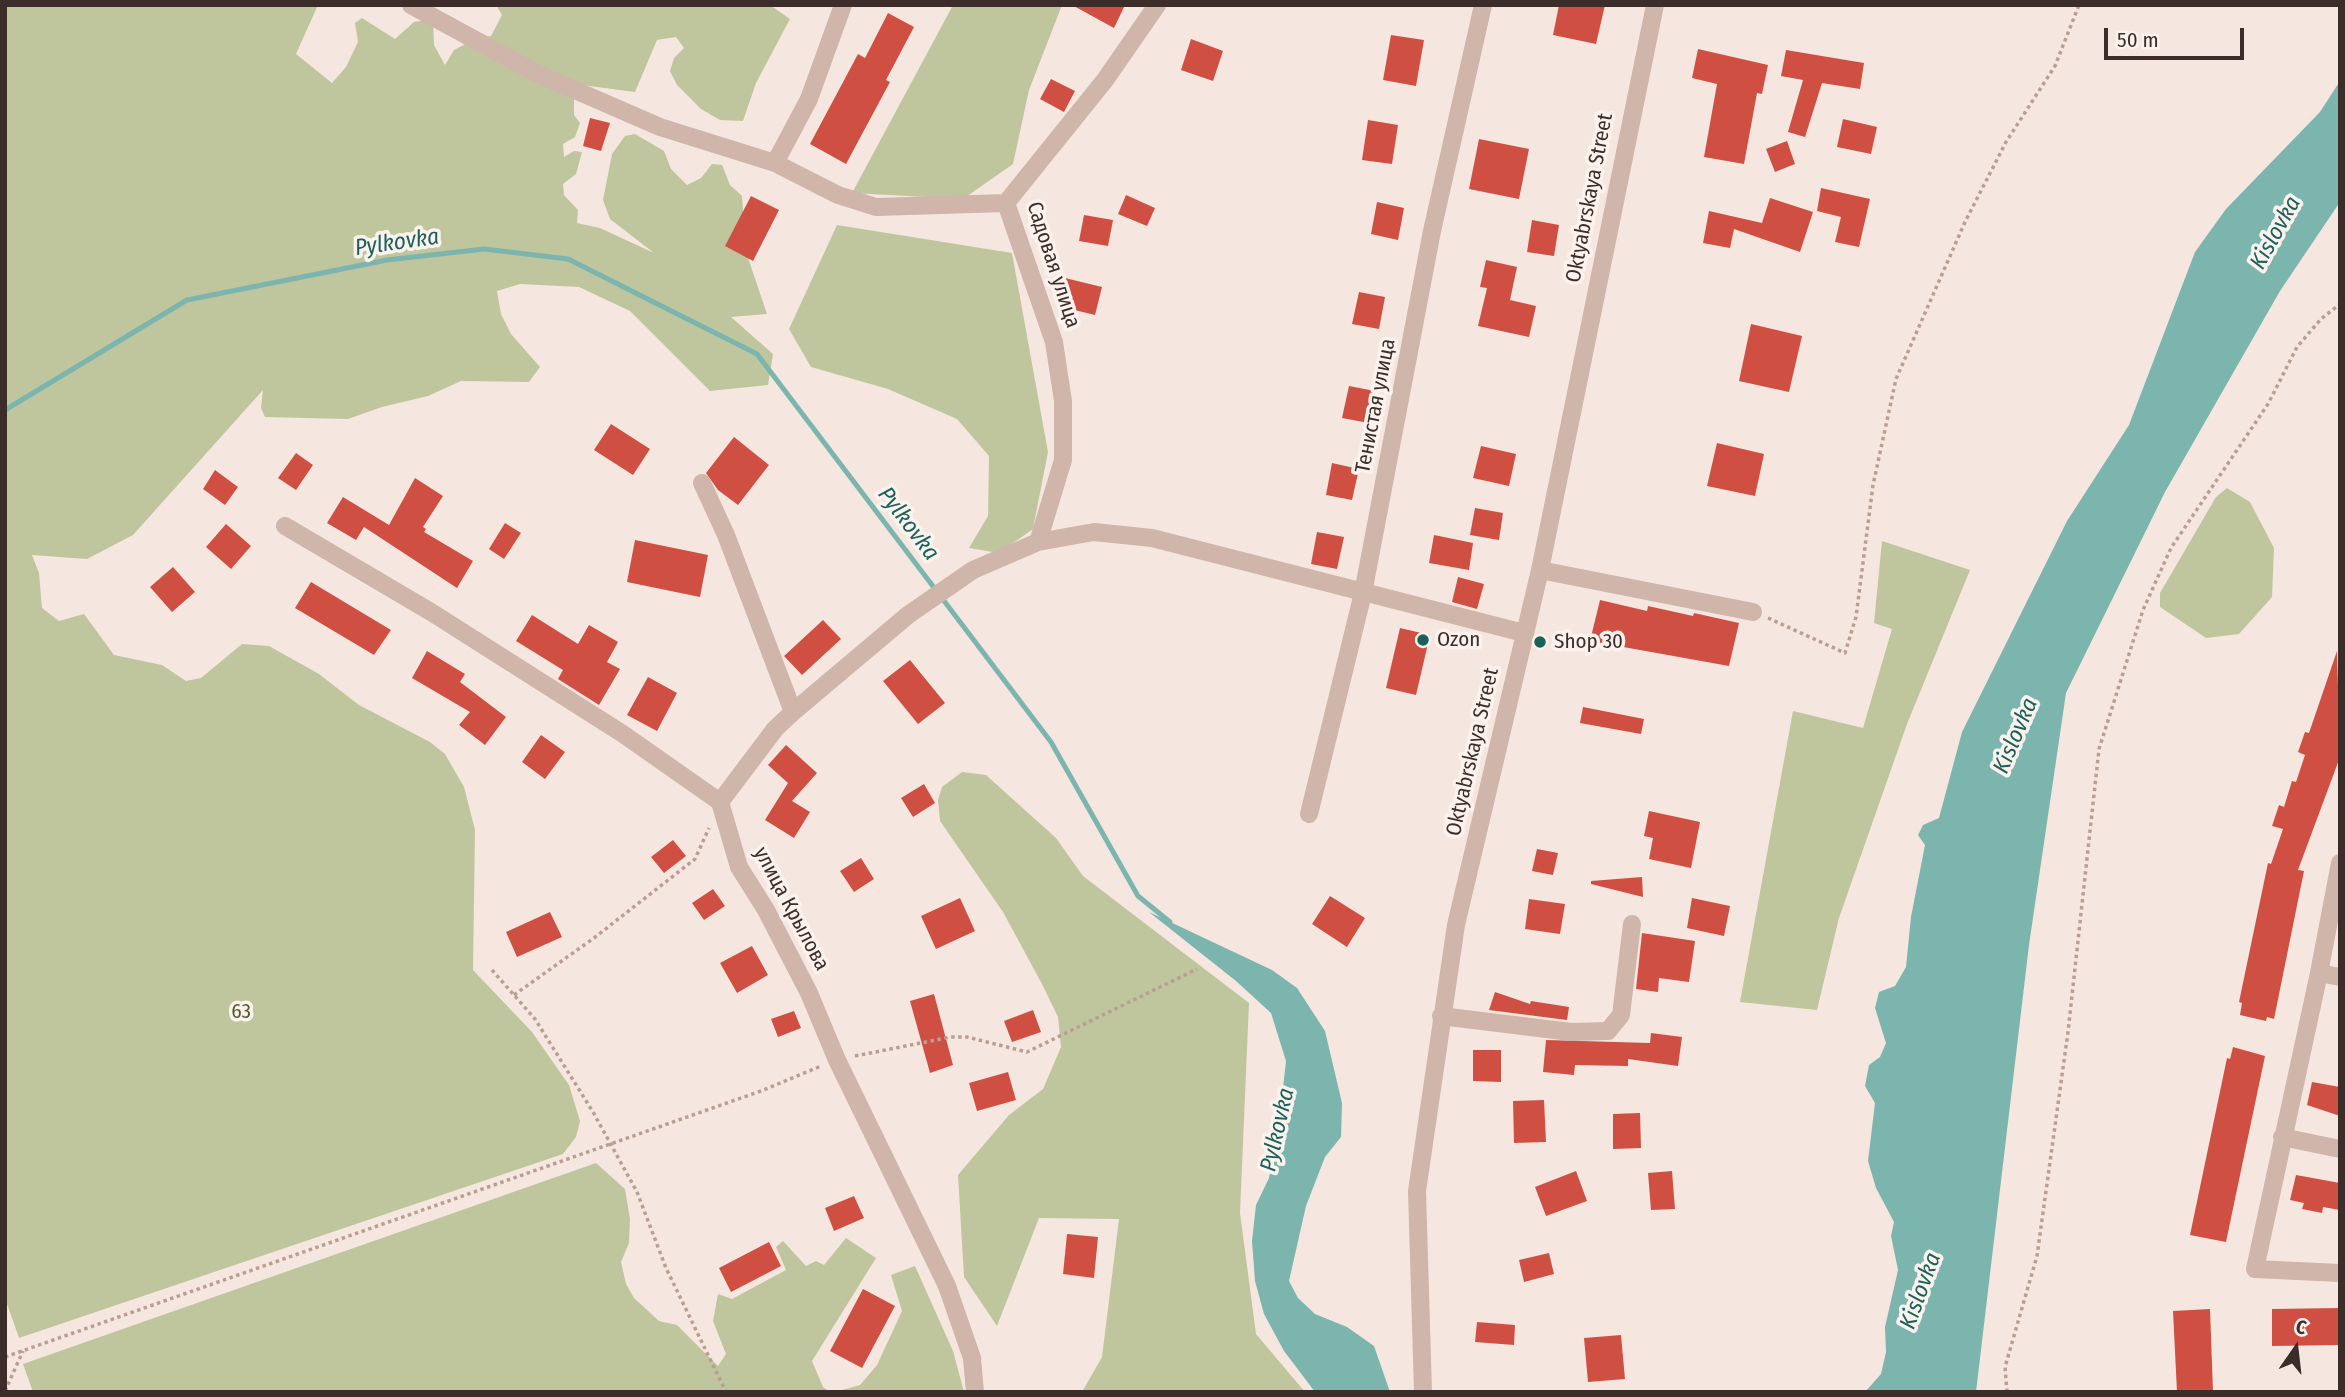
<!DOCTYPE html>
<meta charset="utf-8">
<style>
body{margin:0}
#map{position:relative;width:2345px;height:1397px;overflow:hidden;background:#f5e7df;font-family:"Fira Sans Condensed",sans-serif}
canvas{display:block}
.frame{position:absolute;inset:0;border:7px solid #3c2d2a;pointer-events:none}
.north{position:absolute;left:2261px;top:1313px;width:70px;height:70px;-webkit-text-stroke:5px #fcf2ed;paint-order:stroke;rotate:14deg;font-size:19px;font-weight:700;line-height:28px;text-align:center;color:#3c2d2a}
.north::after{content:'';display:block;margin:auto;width:24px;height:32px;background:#3c2d2a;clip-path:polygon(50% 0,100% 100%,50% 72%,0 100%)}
.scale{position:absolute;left:2104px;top:28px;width:140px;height:32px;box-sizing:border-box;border:4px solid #3c2d2a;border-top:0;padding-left:9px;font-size:21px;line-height:24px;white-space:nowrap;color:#3c2d2a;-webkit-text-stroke:5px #fcf2ed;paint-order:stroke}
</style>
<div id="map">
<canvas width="2345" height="1397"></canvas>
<div class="frame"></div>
<div class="north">С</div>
<div class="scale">50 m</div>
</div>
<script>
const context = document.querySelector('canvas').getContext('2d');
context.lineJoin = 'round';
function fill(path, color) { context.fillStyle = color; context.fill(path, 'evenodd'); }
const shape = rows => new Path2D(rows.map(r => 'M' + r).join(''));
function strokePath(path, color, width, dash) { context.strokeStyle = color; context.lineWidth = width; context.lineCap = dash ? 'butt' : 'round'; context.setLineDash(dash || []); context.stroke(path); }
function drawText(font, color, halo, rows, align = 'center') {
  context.font = font + ' "Fira Sans Condensed",sans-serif'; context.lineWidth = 7; context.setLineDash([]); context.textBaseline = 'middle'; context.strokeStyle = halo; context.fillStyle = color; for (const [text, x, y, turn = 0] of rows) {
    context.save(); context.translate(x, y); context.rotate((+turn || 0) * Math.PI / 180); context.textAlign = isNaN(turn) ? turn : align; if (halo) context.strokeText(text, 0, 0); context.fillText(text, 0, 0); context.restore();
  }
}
const green = shape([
 [5,5,318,5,296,54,332,83,346,67,358,42,355,23,362,18,395,39,414,22,433,19,434,45,445,65,454,50,477,38,491,36,502,15,496,5,770,5,790,19,756,83,743,121,720,120,701,109,677,85,670,71,674,58,684,48,676,37,657,40,635,92,582,85,574,98,574,115,580,123,575,137,563,144,564,157,574,151,582,152,576,174,563,184,564,195,578,210,577,223,600,228,654,253,610,219,603,200,612,154,625,136,635,134,664,151,671,169,687,185,701,178,712,164,722,165,730,185,742,196,746,252,767,314,731,317,773,354,768,385,710,391,630,311,579,287,520,284,497,291,501,314,511,334,540,367,529,382,461,381,428,396,382,407,348,419,265,417,261,408,263,390,133,535,87,559,32,555,39,573,42,608,59,621,84,614,114,655,162,665,186,681,201,678,242,644,269,646,319,674,359,705,430,742,445,754,464,787,475,830,473,970,532,1032,569,1085,580,1121,576,1137,563,1154,19,1338,5,1298],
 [953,5,1062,5,1029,90,1013,164,963,199,852,193],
 [837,225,1012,253,1048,452,1033,529,999,553,969,548,988,516,989,456,957,419,888,389,811,367,789,329],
 [2227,488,2250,502,2274,548,2272,597,2239,634,2206,638,2160,607,2160,593,2216,497],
 [1882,541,1970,570,1907,724,1839,918,1817,1010,1740,1002,1793,711,1863,728,1892,629,1874,623],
 [962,772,986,775,1056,838,1083,876,1249,1003,1240,1213,1256,1334,1305,1392,1082,1392,1102,1357,1119,1219,1039,1218,997,1326,964,1277,958,1175,1009,1115,1043,1089,1061,1047,1058,1017,1042,984,1003,912,940,821,938,800,942,787],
 [596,1163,625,1189,630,1219,629,1243,621,1262,626,1284,634,1298,659,1321,677,1325,718,1366,726,1354,713,1321,718,1294,732,1299,786,1270,776,1247,783,1241,806,1266,816,1261,824,1265,846,1238,876,1258,812,1361,823,1387,830,1392,33,1392,23,1364],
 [915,1266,953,1351,964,1392,835,1392,860,1385,877,1365,902,1311,891,1275]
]);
const water = shape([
 [2340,81,2340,202,2280,291,2165,492,2066,693,2029,945,1976,1392,1865,1392,1881,1374,1886,1352,1885,1327,1898,1270,1891,1236,1894,1222,1876,1188,1868,1161,1875,1103,1865,1086,1869,1065,1880,1057,1886,1043,1875,1008,1879,992,1895,986,1906,967,1911,917,1925,845,1918,835,1923,825,1939,818,1962,732,2067,521,2129,425,2195,252,2226,209,2320,112],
 [1149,912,1272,970,1297,988,1325,1031,1342,1103,1341,1137,1325,1157,1306,1206,1289,1281,1298,1298,1315,1314,1347,1327,1374,1346,1390,1392,1315,1392,1284,1351,1264,1314,1255,1281,1252,1241,1256,1205,1269,1178,1279,1124,1286,1061,1271,1013,1236,981]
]);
const stream = shape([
 [5,410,187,300,387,260,484,249,568,259,757,354,1051,742,1138,896,1170,922]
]);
const building = shape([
 [1072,5,1125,5,1114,28],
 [1559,5,1605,5,1596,44,1553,35],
 [888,13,914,27,886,80,890,82,846,164,810,144,858,54,865,58],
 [1391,35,1424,40,1416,86,1383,80],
 [1191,39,1223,51,1213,81,1181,70],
 [1698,49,1768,65,1762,94,1757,93,1744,164,1704,157,1717,84,1692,78],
 [1786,50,1864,63,1860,89,1822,83,1805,137,1788,132,1803,80,1781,76],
 [1051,79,1075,91,1064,112,1040,99],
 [590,118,610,123,601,151,583,146],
 [1843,119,1877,127,1871,154,1837,147],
 [1368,120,1398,125,1392,164,1362,160],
 [1479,139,1529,149,1519,199,1469,189],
 [1787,141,1795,164,1775,172,1766,149],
 [1821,188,1870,199,1859,247,1835,242,1841,217,1817,211],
 [1126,195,1155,208,1147,226,1118,214],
 [751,196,779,210,753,261,725,246],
 [1770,198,1813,212,1800,252,1734,229,1730,248,1703,243,1709,211,1762,223],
 [1377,202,1404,208,1398,240,1371,234],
 [1084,215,1113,220,1108,246,1079,241],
 [1532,220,1559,225,1554,256,1527,252],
 [1486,260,1517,267,1510,300,1536,306,1529,337,1478,326,1487,288,1480,287],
 [1065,278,1102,287,1095,315,1058,306],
 [1359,292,1385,297,1379,329,1352,324],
 [1751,324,1802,336,1789,392,1739,381],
 [1349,386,1375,391,1369,423,1342,418],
 [611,424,650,449,633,475,594,450],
 [734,437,769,465,738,505,718,490,706,473],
 [1717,443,1764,454,1755,496,1707,486],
 [1481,446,1516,454,1509,486,1473,478],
 [296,453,313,465,296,490,278,478],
 [1332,463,1359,469,1352,500,1326,495],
 [215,470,238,487,225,505,203,489],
 [415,478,443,496,423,527,426,529,424,532,473,561,457,588,364,527,356,540,327,523,343,497,389,525],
 [1475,508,1503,513,1499,540,1470,535],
 [505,523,521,533,504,559,489,549],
 [226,524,251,546,231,569,206,547],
 [1317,532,1344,537,1337,569,1311,564],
 [1434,535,1473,543,1469,570,1429,563],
 [635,540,708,555,700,597,627,582],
 [173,567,195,592,172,612,150,587],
 [1458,577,1484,584,1477,609,1452,602],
 [311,582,391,630,374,655,295,608],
 [1600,600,1647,611,1648,606,1693,616,1694,613,1739,623,1729,666,1590,641],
 [532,615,578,644,589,625,618,642,607,662,620,669,599,705,558,679,563,670,516,641],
 [823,620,841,639,802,675,784,656],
 [1400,628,1430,635,1416,695,1386,688],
 [427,651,465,674,460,682,506,717,485,745,459,725,470,712,412,678],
 [2337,651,2340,757,2298,870,2304,871,2274,1019,2267,1017,2266,1021,2240,1015,2242,1003,2239,1002,2268,863,2271,864,2283,829,2272,826,2279,805,2284,807,2292,781,2296,782,2305,755,2298,752,2305,732,2309,733],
 [910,660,945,703,918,724,883,681],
 [648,677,677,693,657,731,627,715],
 [1583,707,1644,719,1641,734,1580,723],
 [541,735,565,752,545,779,522,762],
 [786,745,817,773,792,801,810,812,794,838,765,820,788,783,768,765],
 [924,784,935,803,913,817,901,798],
 [1649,811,1700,822,1691,868,1649,859,1653,838,1644,836],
 [673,840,686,856,664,873,651,857],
 [1537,849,1558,853,1553,875,1532,871],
 [861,858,874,879,854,892,840,871],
 [1642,877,1643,897,1591,884,1591,881],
 [713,889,725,906,704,920,692,903],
 [1330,896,1365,918,1347,947,1312,924],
 [960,898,975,931,936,949,921,916],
 [1692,898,1730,906,1724,936,1687,928],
 [1529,899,1565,904,1560,934,1525,929],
 [550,912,562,937,517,957,506,932],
 [1642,933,1695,941,1689,982,1659,978,1658,992,1636,989],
 [752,946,768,975,737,993,720,963],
 [1495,992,1530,1004,1531,1001,1569,1007,1567,1020,1489,1010],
 [934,994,953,1065,930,1073,910,1001],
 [1033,1010,1041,1032,1012,1042,1004,1021],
 [794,1011,801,1028,778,1037,771,1019],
 [1651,1033,1682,1037,1678,1066,1628,1059,1628,1066,1575,1065,1574,1075,1543,1072,1546,1040,1650,1043],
 [2233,1047,2265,1056,2226,1242,2190,1235,2227,1058,2230,1059],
 [1473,1050,1501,1050,1501,1082,1473,1081],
 [1008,1072,1016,1100,977,1111,969,1083],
 [2312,1082,2340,1087,2340,1116,2307,1105],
 [1544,1100,1546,1142,1514,1143,1513,1101],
 [1640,1113,1641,1148,1613,1149,1613,1114],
 [1576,1171,1587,1201,1546,1216,1535,1187],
 [1672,1171,1675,1209,1651,1210,1648,1173],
 [2296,1175,2340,1183,2340,1210,2323,1207,2322,1213,2302,1209,2304,1203,2290,1200],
 [854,1196,864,1218,834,1231,825,1208],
 [1067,1234,1098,1237,1094,1278,1063,1274],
 [769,1242,781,1266,731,1292,719,1268],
 [1549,1253,1554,1274,1524,1282,1519,1260],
 [863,1289,895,1306,862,1368,830,1351],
 [2340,1308,2340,1345,2272,1346,2272,1309],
 [2210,1309,2213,1392,2177,1392,2173,1311],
 [1477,1322,1515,1325,1514,1345,1475,1342],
 [1621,1335,1625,1379,1588,1382,1584,1338]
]);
const path = shape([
 [1768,618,1845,653,1856,617,1873,485,1896,379,1965,222,2006,142,2055,66,2079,5],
 [492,970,535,1019,593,1112,637,1192,666,1268,726,1392],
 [514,995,594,938,695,859,709,828],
 [855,1056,951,1037,967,1037,1027,1052,1197,969],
 [5,1357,761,1091,821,1066],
 [5,1391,23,1351],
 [2007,1392,2005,1367,2037,1256,2068,1032,2099,749,2143,610,2171,548,2268,404,2297,347,2321,319,2340,304]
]);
const minor = shape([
 [411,5,538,74,660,127,775,163,809,99,843,5],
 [775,163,838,195,876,207,1006,203],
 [702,483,726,535,793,712],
 [285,526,431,612,623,734,720,802,739,867,766,910,809,993,837,1060,947,1286,972,1358,975,1392],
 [1038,542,1063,460,1063,401,1054,342,1006,203,1105,80,1157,5],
 [1540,570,1753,612],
 [720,802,775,729,793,712,908,615,973,570,1038,542,1094,532,1152,538,1524,633],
 [1309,814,1363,593,1432,231,1483,5],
 [2340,863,2319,973,2255,1269,2340,1273],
 [2319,973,2340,977],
 [1441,1016,1571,1032,1608,1031,1621,1015,1632,924],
 [2282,1137,2340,1149],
 [1423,1392,1417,1191,1456,925,1540,570,1655,5]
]);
const markers = [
 [1423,640,7,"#1b615b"],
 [1540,642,7,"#1b615b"]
];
const streetNames = [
 ["Oktyabrskaya Street",1590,198,-79],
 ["Садовая улица",1053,265,72],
 ["Тенистая улица",1376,406,-79],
 ["Oktyabrskaya Street",1473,752,-77],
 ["улица Крылова",791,909,62]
];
const poiNames = [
 ["Ozon",1437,640],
 ["Shop 30",1554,642]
];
const parkNames = [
 ["63",241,1012]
];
const waterNames = [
 ["Kislovka",2276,233,-61],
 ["Pylkovka",397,243,-8],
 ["Pylkovka",908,524,53],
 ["Kislovka",2016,736,-67],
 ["Pylkovka",1278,1130,-77],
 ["Kislovka",1921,1291,-70]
];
fill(green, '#bfc69d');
fill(water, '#7bb5ae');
strokePath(stream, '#7bb5ae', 5);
fill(building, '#d04f43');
strokePath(path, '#bb9e93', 3.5, [3.5, 3.5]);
strokePath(minor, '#cfb5aa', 18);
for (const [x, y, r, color] of markers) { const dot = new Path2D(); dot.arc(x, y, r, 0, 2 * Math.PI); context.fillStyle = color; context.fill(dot); strokePath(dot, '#fcf2ed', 2.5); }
drawText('21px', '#3c2d2a', '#fcf2ed', streetNames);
drawText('21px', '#3c2d2a', '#fcf2ed', poiNames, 'left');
drawText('21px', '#525c2b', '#fcf2ed', parkNames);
drawText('italic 23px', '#1b615b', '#fcf2ed', waterNames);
</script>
